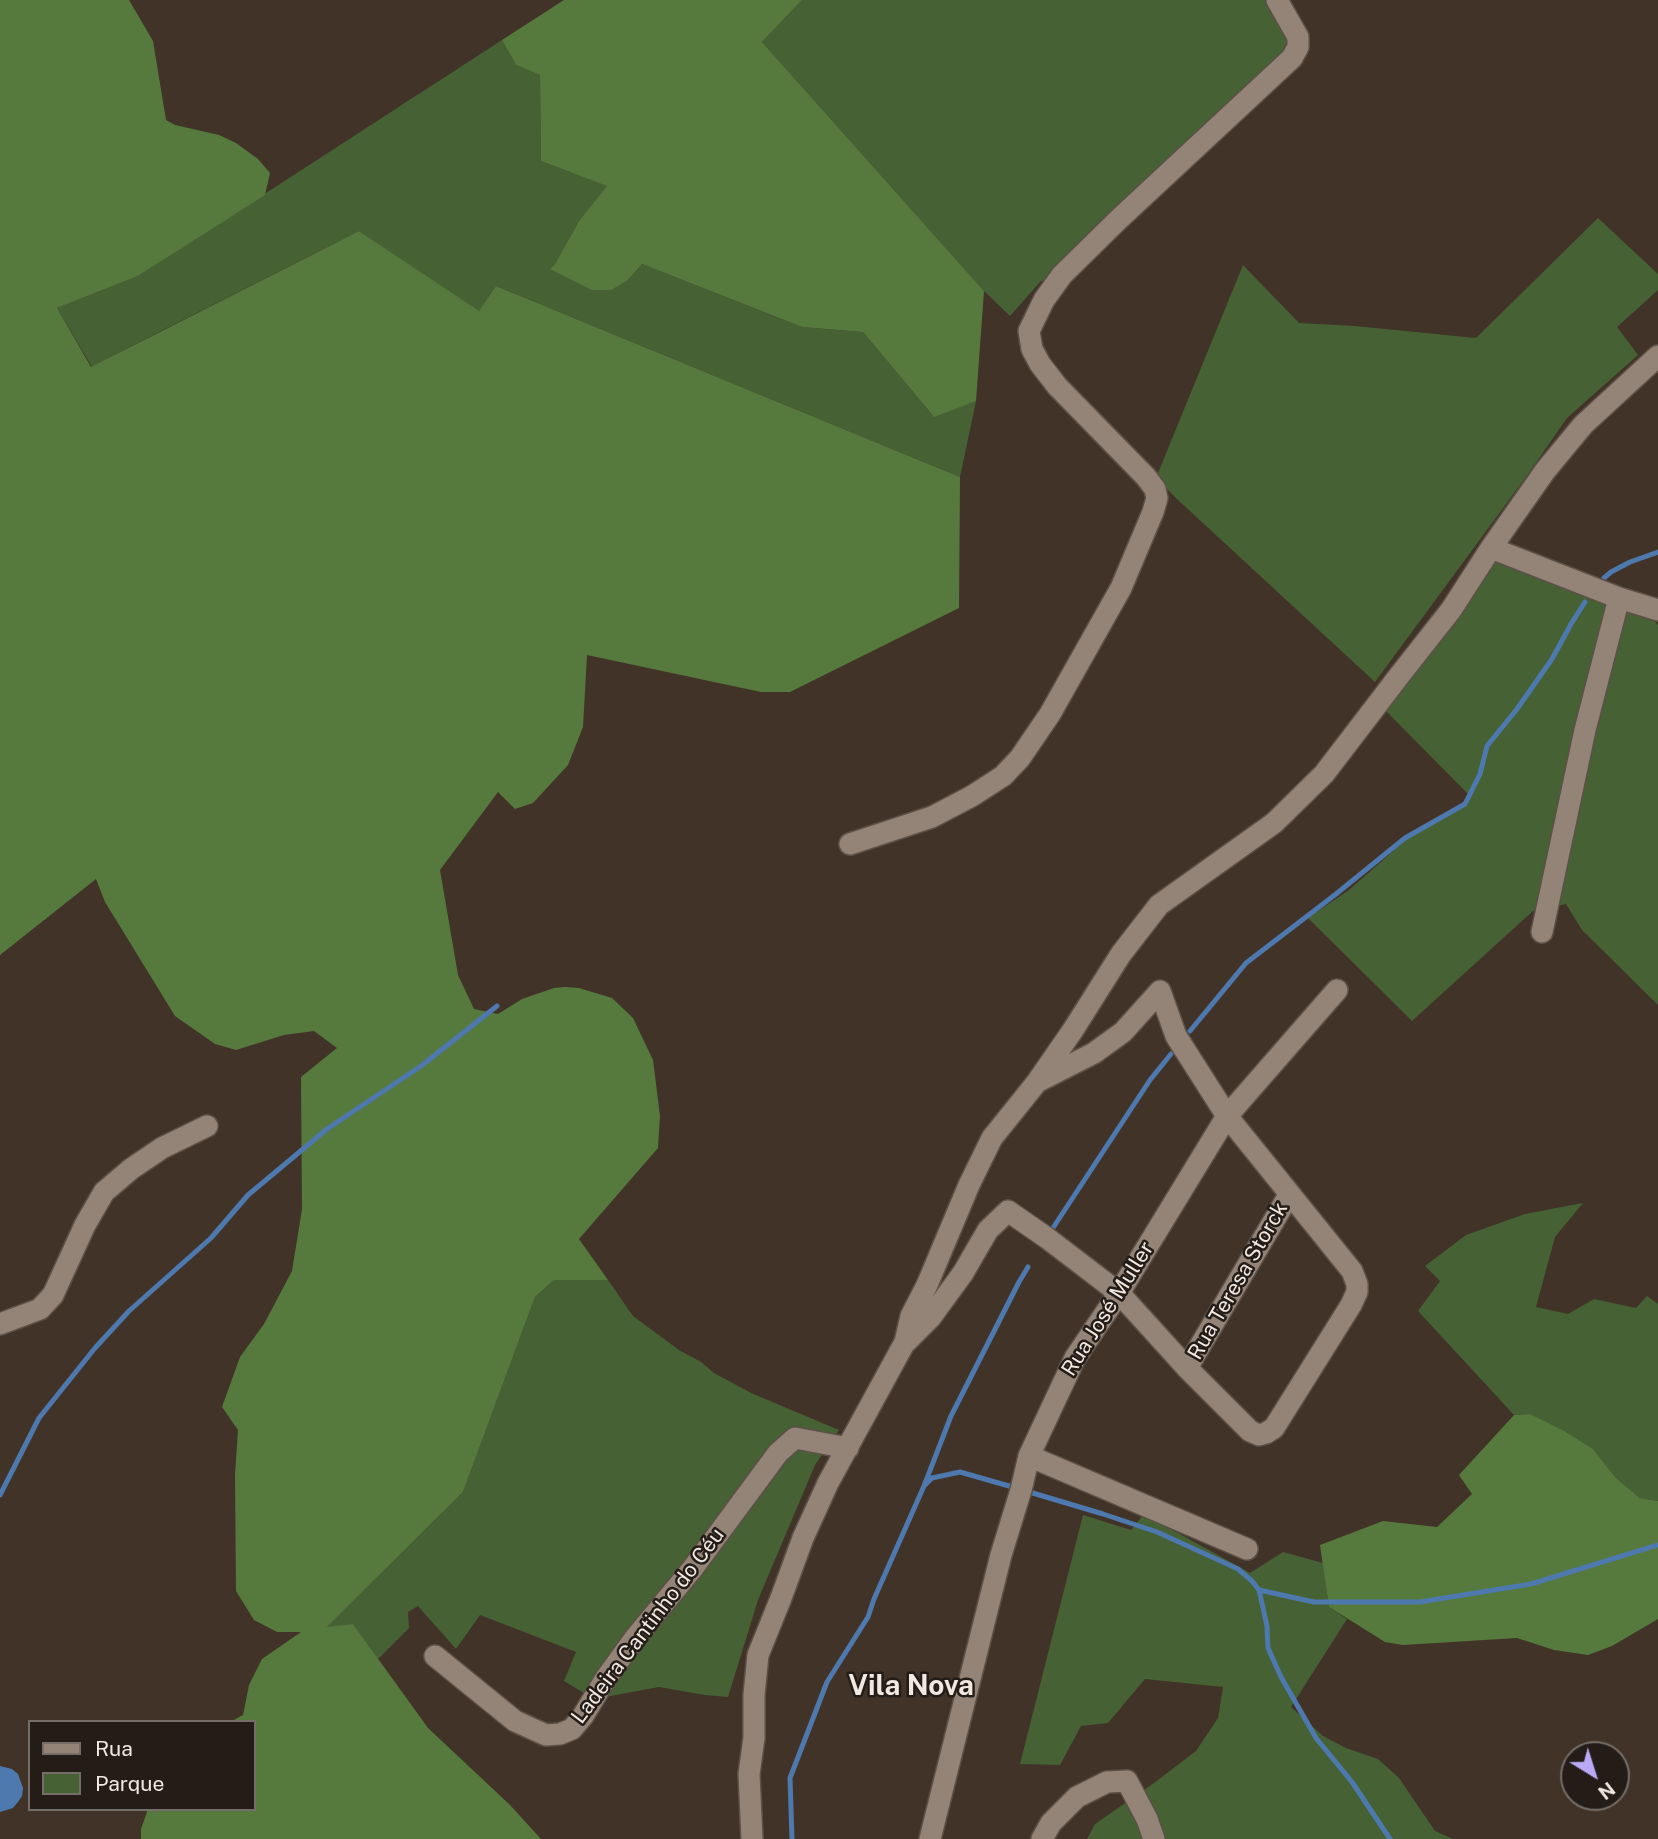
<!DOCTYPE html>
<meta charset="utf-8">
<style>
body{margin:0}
#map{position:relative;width:1658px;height:1839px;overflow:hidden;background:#413328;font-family:"Public Sans",sans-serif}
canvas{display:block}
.legend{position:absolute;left:28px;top:1720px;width:228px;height:91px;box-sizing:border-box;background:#231c17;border:2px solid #756e68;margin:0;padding:9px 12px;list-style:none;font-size:21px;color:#f1e8e1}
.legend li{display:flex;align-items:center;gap:14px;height:35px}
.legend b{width:35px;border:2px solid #756e68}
.north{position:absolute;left:1560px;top:1741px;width:70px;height:70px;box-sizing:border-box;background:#231c17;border:2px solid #756e68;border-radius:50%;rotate:142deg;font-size:19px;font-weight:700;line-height:28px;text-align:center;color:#f1e8e1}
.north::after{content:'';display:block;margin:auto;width:24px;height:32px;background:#baaaf6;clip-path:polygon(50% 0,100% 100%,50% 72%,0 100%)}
</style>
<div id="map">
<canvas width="1658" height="1839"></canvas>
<ul class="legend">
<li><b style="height:9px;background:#948477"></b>Rua</li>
<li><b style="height:19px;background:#466134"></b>Parque</li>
</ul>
<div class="north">N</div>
</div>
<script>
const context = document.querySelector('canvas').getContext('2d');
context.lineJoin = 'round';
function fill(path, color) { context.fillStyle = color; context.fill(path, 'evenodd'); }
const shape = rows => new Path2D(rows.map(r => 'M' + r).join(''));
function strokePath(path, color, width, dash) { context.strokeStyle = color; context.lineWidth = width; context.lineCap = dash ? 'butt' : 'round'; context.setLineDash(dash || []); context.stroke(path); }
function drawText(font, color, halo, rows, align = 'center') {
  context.font = font + ' "Public Sans",sans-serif'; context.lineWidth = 5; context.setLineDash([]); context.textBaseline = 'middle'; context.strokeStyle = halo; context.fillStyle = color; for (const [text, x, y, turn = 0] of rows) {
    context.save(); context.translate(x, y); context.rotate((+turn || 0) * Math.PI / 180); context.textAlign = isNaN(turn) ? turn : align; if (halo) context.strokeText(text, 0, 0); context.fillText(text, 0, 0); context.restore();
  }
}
const green = shape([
 [802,0,1290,0,1301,20,1307,42,1063,288,1041,281,1010,316,984,291,762,42],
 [502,40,516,65,540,75,541,161,608,186,579,221,555,264,550,269,628,280,642,264,802,327,863,332,933,416,976,401,960,477,496,286,479,312,359,231,157,333,92,367,57,308,138,276],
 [1598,218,1658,274,1658,290,1617,327,1638,355,1567,418,1526,477,1375,682,1178,500,1156,478,1243,265,1299,323,1355,326,1476,338],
 [1508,542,1631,595,1658,625,1658,1005,1582,930,1566,904,1533,911,1412,1021,1308,918,1349,890,1415,832,1456,811,1469,795,1386,711],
 [1583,1203,1555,1237,1536,1307,1568,1314,1594,1299,1636,1308,1647,1296,1658,1304,1658,1501,1640,1498,1616,1478,1593,1449,1530,1414,1514,1415,1418,1311,1440,1281,1425,1266,1466,1235,1525,1214],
 [554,1280,608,1280,633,1316,679,1350,701,1362,714,1373,751,1393,839,1430,815,1465,758,1600,728,1697,705,1695,659,1687,594,1699,564,1681,576,1652,480,1615,456,1649,418,1606,408,1612,409,1628,378,1659,353,1624,326,1628,463,1492,535,1297],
 [1144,1514,1250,1573,1283,1552,1323,1563,1329,1607,1347,1619,1291,1707,1323,1736,1346,1748,1378,1759,1399,1778,1435,1831,1453,1839,1087,1839,1095,1824,1154,1783,1196,1751,1218,1718,1223,1687,1145,1679,1108,1723,1081,1726,1060,1765,1020,1764,1083,1515,1131,1530]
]);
const forest = shape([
 [0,0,129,0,153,41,166,120,175,125,219,135,236,143,258,159,270,173,265,195,138,276,57,308,91,367,359,231,479,311,496,286,960,477,959,608,790,692,761,692,587,655,583,727,568,765,533,803,515,809,498,792,440,870,458,975,474,1009,498,1014,522,999,554,988,565,987,579,988,612,998,633,1018,653,1060,660,1116,658,1148,579,1239,608,1280,554,1280,535,1297,463,1492,327,1627,353,1624,428,1728,510,1805,541,1839,141,1839,141,1829,148,1809,254,1809,254,1722,230,1722,243,1715,249,1685,262,1659,301,1632,277,1632,254,1620,236,1591,235,1475,238,1430,222,1407,240,1357,264,1324,292,1271,302,1209,301,1077,337,1048,314,1031,284,1035,236,1050,215,1044,175,1016,105,902,96,879,0,955],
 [564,0,802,0,762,42,984,291,976,401,934,417,863,332,802,327,642,264,628,280,611,290,592,290,550,269,555,264,579,221,607,186,541,161,540,75,516,65,502,40],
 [1530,1414,1564,1431,1593,1449,1616,1478,1640,1498,1658,1501,1658,1619,1612,1646,1588,1655,1554,1650,1517,1638,1403,1645,1385,1642,1329,1607,1320,1545,1383,1521,1437,1527,1472,1494,1459,1475,1514,1415]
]);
const water = shape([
 [0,1766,12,1769,18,1774,23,1788,22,1796,18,1802,13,1808,0,1812]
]);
const stream = shape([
 [1604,578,1611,572,1630,562,1658,552],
 [1190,1031,1246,963,1336,894,1405,838,1465,804,1480,774,1487,746,1517,709,1552,659,1571,624,1585,602],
 [1049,1234,1150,1080,1171,1054],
 [924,1486,932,1478,960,1472,1016,1488],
 [1026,1491,1103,1514,1157,1532,1238,1569,1252,1581,1259,1590,1267,1626,1268,1648,1281,1677,1316,1738,1352,1782,1390,1839],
 [0,1495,39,1418,95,1348,129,1311,211,1238,248,1195,327,1129,421,1066,497,1006],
 [1259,1590,1314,1602,1420,1602,1531,1584,1658,1545],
 [792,1839,790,1778,827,1682,868,1617,874,1599,924,1486,951,1416,1019,1282,1028,1267]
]);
const minor = shape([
 [1491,548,1619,598,1658,610],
 [850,844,932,817,972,796,1003,776,1020,758,1050,714,1121,588,1153,512,1157,498,1155,489,1146,477,1057,386,1040,364,1032,349,1029,331,1044,300,1062,275,1119,219,1292,58,1298,47,1298,37,1277,0],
 [1542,932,1585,730,1619,598],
 [0,1324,40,1309,53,1295,85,1225,104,1192,131,1169,162,1148,207,1126],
 [906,1342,931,1317,963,1273,988,1230,1008,1211,1047,1238,1119,1293,1187,1368,1250,1431,1259,1435,1266,1433,1274,1428,1351,1305,1357,1292,1357,1284,1352,1271,1227,1116,1176,1036,1160,991,1123,1032,1094,1053,1039,1081],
 [1187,1368,1289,1195],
 [1029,1456,1247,1549],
 [435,1656,515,1721,546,1735,560,1734,572,1729,583,1716,606,1678,635,1638,693,1568,778,1453,795,1438,848,1448],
 [752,1839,749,1774,754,1738,754,1695,758,1655,781,1598,803,1538,828,1483,905,1342,911,1316,927,1285,969,1185,992,1138,1037,1082,1073,1030,1121,954,1159,905,1274,823,1324,774,1399,676,1451,610,1491,548,1545,471,1583,425,1658,356],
 [930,1839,1001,1555,1021,1490,1029,1456,1075,1358,1119,1293,1227,1116,1337,990],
 [1042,1839,1051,1823,1077,1797,1107,1782,1127,1781,1147,1819,1154,1839]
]);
const streetNames = [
 ["Rua Teresa Storck",1238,1281,-60],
 ["Rua José Muller",1108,1309,-58],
 ["Ladeira Cantinho do Céu",648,1626,-53]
];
const districtNames = [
 ["Vila Nova",911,1686]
];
fill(green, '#466134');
fill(forest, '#567a3e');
fill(water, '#4d79ae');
strokePath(stream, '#4d79ae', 5);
strokePath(minor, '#5c5047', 24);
strokePath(minor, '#948477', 21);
drawText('21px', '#f1e8e1', '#231c17', streetNames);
drawText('bold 28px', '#f1e8e1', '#231c17', districtNames);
</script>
